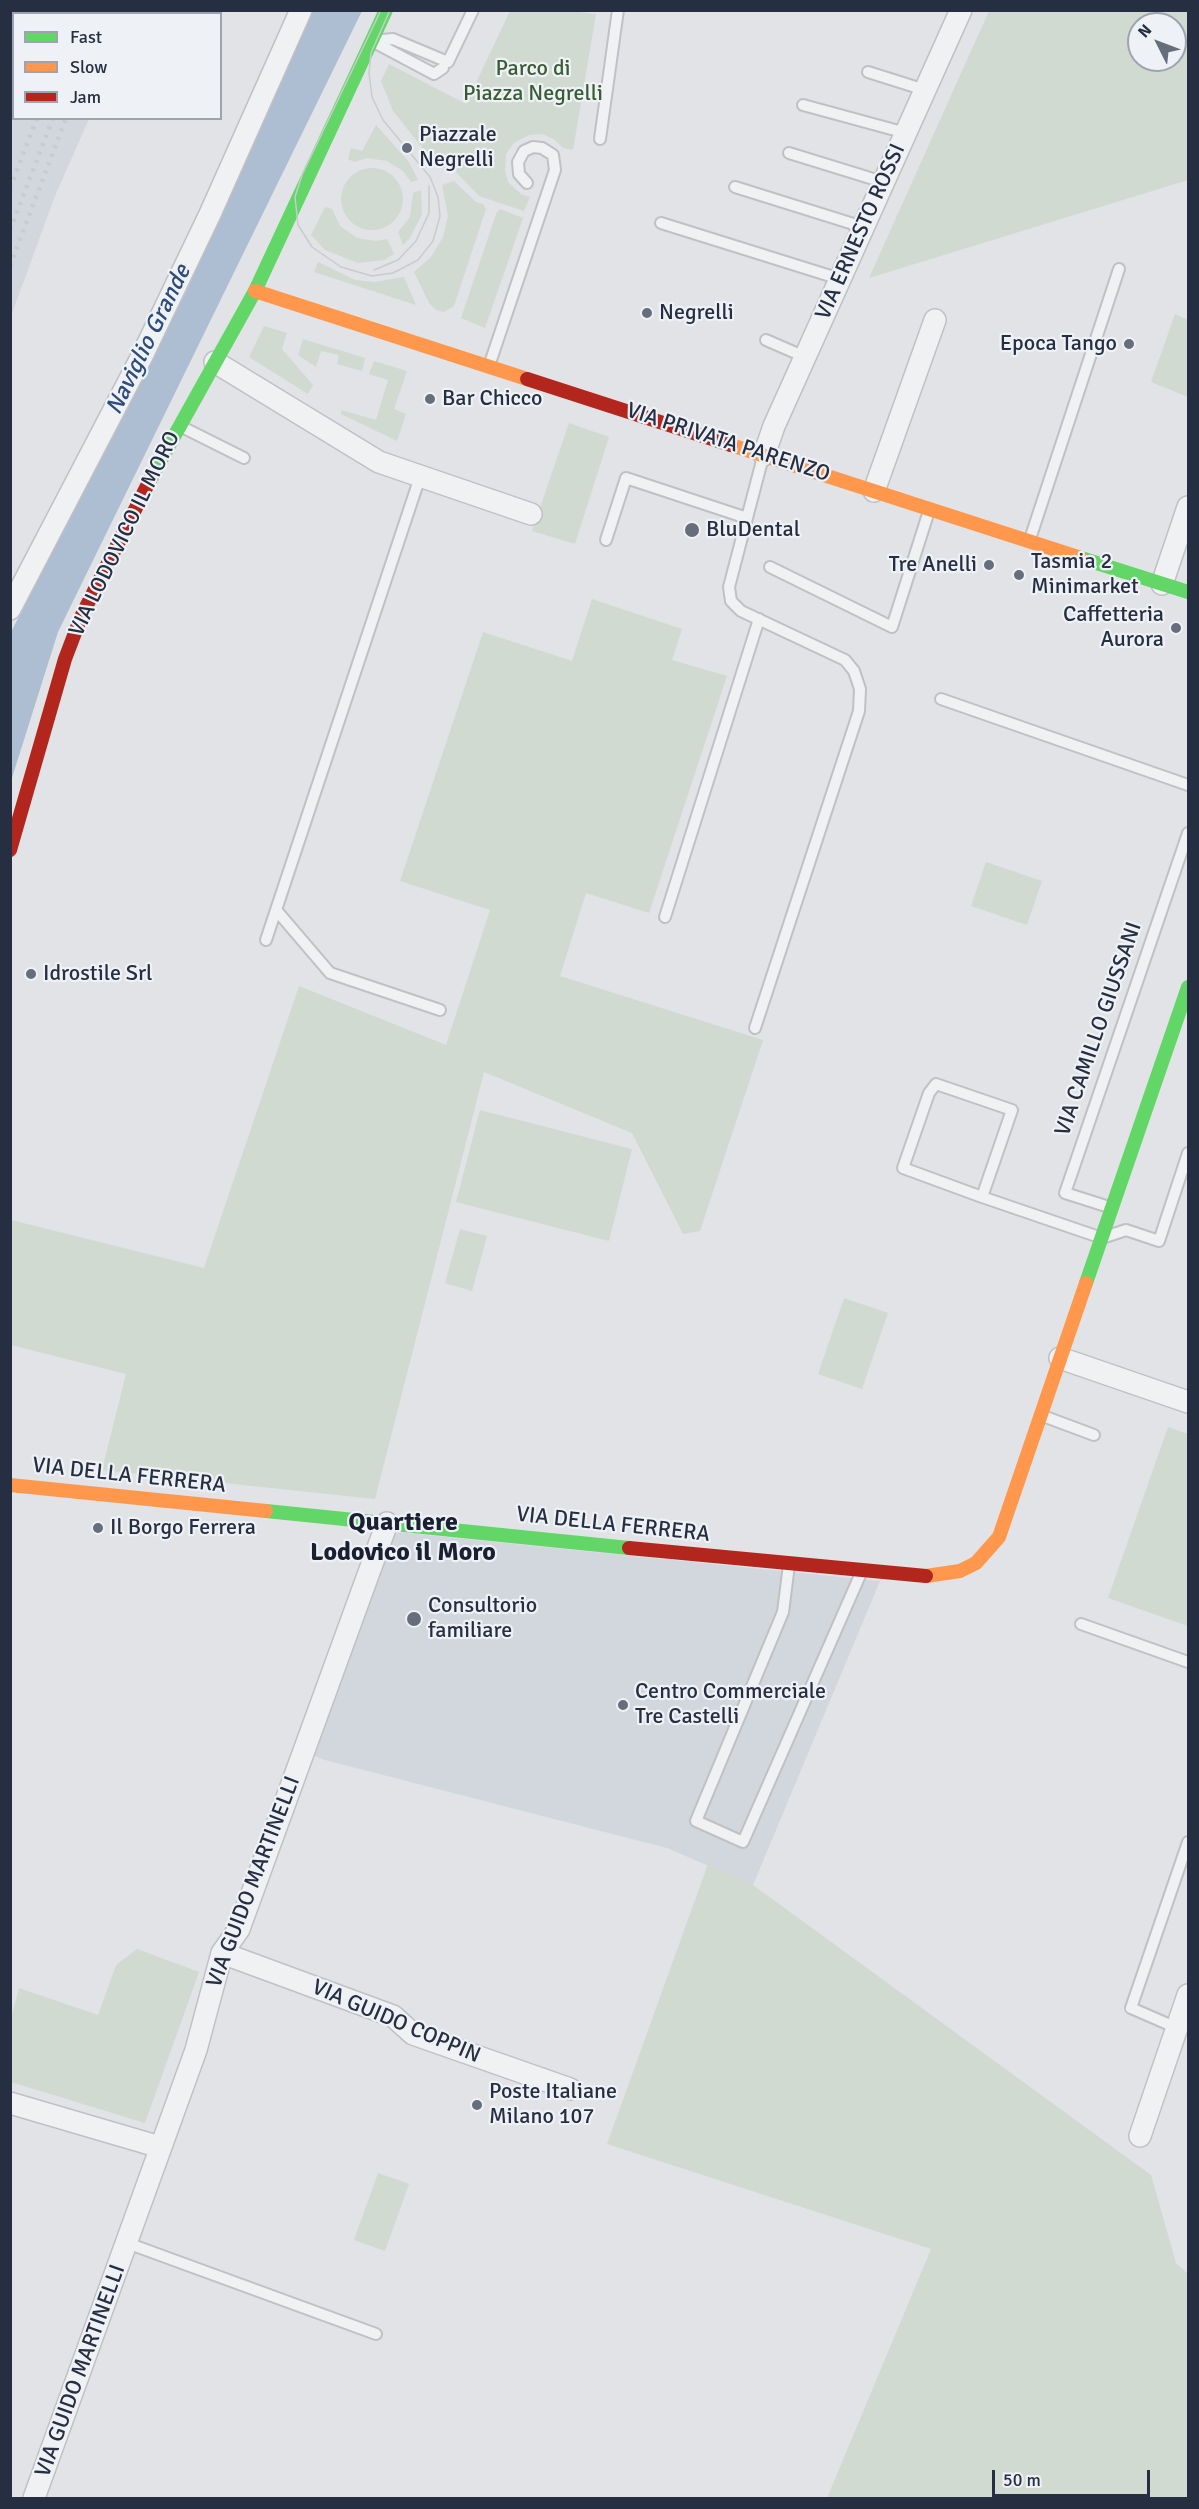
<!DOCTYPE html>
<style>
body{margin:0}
#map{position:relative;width:1199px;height:2509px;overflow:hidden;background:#e1e3e6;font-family:Signika,sans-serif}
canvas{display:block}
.frame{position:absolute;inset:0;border:12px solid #262f41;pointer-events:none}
.legend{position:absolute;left:12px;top:12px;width:210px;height:108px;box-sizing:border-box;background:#eef1f6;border:2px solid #9ea3ae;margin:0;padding:8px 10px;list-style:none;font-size:18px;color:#262f41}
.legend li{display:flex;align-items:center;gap:12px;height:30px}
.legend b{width:30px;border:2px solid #9ea3ae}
.north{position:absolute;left:1127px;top:12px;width:60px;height:60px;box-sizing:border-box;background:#eef1f6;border:2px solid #9ea3ae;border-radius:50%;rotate:312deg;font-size:16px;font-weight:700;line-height:24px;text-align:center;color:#262f41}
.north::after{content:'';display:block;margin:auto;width:21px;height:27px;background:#676e7b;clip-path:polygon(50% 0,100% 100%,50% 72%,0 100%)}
.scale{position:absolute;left:992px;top:2470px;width:158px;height:27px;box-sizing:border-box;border:3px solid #262f41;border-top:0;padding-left:8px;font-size:18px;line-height:21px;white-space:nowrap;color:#262f41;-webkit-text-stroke:4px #eef1f6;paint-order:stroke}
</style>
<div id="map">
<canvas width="1199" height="2509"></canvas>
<div class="frame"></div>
<ul class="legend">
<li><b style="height:8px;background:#63d668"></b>Fast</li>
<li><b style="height:8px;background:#ff974d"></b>Slow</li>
<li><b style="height:8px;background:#b3261e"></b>Jam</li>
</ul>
<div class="north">N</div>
<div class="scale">50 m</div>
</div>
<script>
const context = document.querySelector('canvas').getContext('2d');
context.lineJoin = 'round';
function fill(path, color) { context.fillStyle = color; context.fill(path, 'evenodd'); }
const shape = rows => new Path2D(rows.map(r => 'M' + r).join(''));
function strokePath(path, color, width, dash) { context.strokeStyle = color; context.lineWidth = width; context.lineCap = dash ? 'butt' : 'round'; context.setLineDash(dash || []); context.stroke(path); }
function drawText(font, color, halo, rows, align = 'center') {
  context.font = font + ' Signika,sans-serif'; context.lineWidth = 4.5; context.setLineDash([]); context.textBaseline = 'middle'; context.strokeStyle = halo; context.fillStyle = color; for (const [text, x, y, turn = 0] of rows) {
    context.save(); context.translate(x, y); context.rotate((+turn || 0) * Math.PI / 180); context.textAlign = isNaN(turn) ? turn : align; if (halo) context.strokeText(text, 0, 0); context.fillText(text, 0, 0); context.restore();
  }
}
const built = shape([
 [11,10,104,10,113,13,14,14,14,118,89,119,55,196,11,316],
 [386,1531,880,1581,753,1885,667,1848,325,1760,307,1753]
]);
const green = shape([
 [571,11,596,14,573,150,563,148,554,139,542,134,529,135,514,143,506,154,505,171,508,182,521,194,530,197,524,211,479,196,456,172,437,166,393,111,381,81,389,64,466,104,510,11],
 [989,11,1188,11,1188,180,869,278],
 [1139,24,1175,24,1175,60,1139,60],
 [376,125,409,162,418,180,411,182,403,171,387,161,367,158,354,162,348,159,351,148,362,151],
 '341 199a31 31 0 1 1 62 0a31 31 0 1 1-62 0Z',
 [454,181,476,202,483,204,486,209,454,306,444,312,436,310,429,303,414,272,431,257,443,237,448,216,442,185],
 [421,190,422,214,410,238,403,245,398,232,410,217,413,193],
 [325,207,332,209,340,226,357,238,376,241,387,239,394,254,384,260,358,263,325,250,311,235],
 [500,209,523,218,485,328,461,318,496,214],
 [318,262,355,280,374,282,404,277,416,305,314,272],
 [1175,314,1188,320,1188,397,1151,382],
 [264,326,287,333,282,349,313,385,308,394,249,357],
 [303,339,365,358,362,371,337,364,339,355,321,351,316,367,298,355],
 [374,361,407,371,394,409,406,414,397,441,341,414,341,410,376,420,388,380,369,374],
 [569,423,609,437,575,544,532,531],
 [592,599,682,629,672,660,727,676,649,913,586,893,560,976,763,1040,700,1231,683,1234,632,1133,484,1072,375,1499,102,1470,126,1374,11,1345,11,1220,204,1268,299,986,446,1045,490,910,400,881,483,632,572,661],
 [986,862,1042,881,1027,925,971,906],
 [480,1110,632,1149,609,1241,456,1202],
 [460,1229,487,1236,472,1291,445,1283],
 [844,1298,888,1313,862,1389,818,1374],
 [1168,1427,1188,1434,1188,1626,1108,1598],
 [708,1864,753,1885,1151,2175,1176,2263,1188,2274,1188,2498,827,2498,931,2249,607,2144],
 [137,1949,199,1972,145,2123,11,2082,11,2018,19,1988,98,2015,116,1965],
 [378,2173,409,2184,385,2251,354,2240]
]);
const water = shape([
 [312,11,362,11,58,632,11,781,11,632,186,292]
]);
const lane = shape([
 [443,68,434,74,372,41,393,39,448,62,473,10],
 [868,72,925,90],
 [803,105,906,133],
 [600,139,618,10],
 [789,153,883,182],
 [735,187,863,227],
 [661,223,840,279],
 [766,340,805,357],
 [490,363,555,170,553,155,542,148,533,147,524,151,518,162,519,174,527,183],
 [182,427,244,458],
 [747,518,729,587,731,601,741,611,845,660,854,671,860,689,859,711,755,1028],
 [1030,539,1119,269],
 [606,540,626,478,747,518,763,457],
 [770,567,892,627,929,511],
 [941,699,1188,785],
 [277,911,330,973,440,1010],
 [665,917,759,619],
 [266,940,420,477],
 [982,1197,1012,1110,936,1084,929,1093,903,1168,982,1197,1102,1238,1126,1230,1159,1241,1188,1153],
 [1109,1207,1065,1193,1188,833],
 [1043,1416,1094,1435],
 [789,1565,783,1612,696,1821,743,1842,861,1573],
 [1081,1624,1188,1662],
 [1177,2028,1131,2008,1188,1842],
 [127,2243,376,2334]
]);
const street = shape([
 [215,362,379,462,531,514],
 [764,455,774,426,961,10],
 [874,491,935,320],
 [1162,584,1188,507],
 [10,609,142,356,210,214,301,10],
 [1060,1358,1188,1402],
 [222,1953,393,2016,413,2034,570,2089],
 [10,2103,160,2147],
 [1140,2136,1188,1995],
 [34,2498,196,2050,222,1953,239,1929,387,1523]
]);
const fast = shape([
 [152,476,255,291,386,10],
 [1081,558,1188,592],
 [1086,1283,1188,987],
 [266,1511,629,1548]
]);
const slow = shape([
 [255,291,527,379],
 [731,445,1081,558],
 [10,1485,266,1511],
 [926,1576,960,1571,976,1563,999,1537,1086,1283]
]);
const jam = shape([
 [527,379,731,445],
 [10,850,65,659,81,617,152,476],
 [629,1548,926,1576]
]);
const tram = shape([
 [381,10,302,175,295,197,298,225,312,247,341,267,372,276,393,273,418,260,433,241,440,216,438,197,430,177,383,120,372,97,369,73,371,53,390,10],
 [374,270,398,260,416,241,429,213,429,186]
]);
const rail = shape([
 [77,14,78,10],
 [96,14,98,10],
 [109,14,110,10],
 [10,188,37,118],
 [10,230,53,118],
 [10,266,66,118]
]);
const markers = [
 [407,148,6,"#676e7b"],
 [647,313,6,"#676e7b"],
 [1129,344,6,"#676e7b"],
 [430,399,6,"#676e7b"],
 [692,530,8,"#676e7b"],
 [989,565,6,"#676e7b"],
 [1019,575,6,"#676e7b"],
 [1176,628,6,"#676e7b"],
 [31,974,6,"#676e7b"],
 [98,1528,6,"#676e7b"],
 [414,1619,8,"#676e7b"],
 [623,1705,6,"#676e7b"],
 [477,2105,6,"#676e7b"]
];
const parkNames = [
 ["Parco di",533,69],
 ["Piazza Negrelli",533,94]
];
const poiNames = [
 ["Piazzale",419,135],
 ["Negrelli",419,160],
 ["Negrelli",659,313],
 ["Epoca Tango",1117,344,"right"],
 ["Bar Chicco",442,399],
 ["BluDental",706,530],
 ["Tasmia 2",1031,562],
 ["Minimarket",1031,587],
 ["Tre Anelli",977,565,"right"],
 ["Caffetteria",1164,615,"right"],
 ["Aurora",1164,640,"right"],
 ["Idrostile Srl",43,974],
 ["Il Borgo Ferrera",110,1528],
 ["Consultorio",428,1606],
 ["familiare",428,1631],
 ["Centro Commerciale",635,1692],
 ["Tre Castelli",635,1717],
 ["Poste Italiane",489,2092],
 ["Milano 107",489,2117]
];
const streetNames = [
 ["VIA ERNESTO ROSSI",861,232,-66],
 ["VIA PRIVATA PARENZO",728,443,18],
 ["VIA LODOVICO IL MORO",125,534,-64],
 ["VIA CAMILLO GIUSSANI",1099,1029,-71],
 ["VIA DELLA FERRERA",129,1476,6],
 ["VIA DELLA FERRERA",613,1525,6],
 ["VIA GUIDO MARTINELLI",254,1882,-69],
 ["VIA GUIDO COPPIN",396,2022,23],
 ["VIA GUIDO MARTINELLI",81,2371,-70]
];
const waterNames = [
 ["Naviglio Grande",149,340,-64]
];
const quarterNames = [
 ["Quartiere",403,1523],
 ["Lodovico il Moro",403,1553]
];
fill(built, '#d2d6dd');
fill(green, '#d0dad1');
fill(water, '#adbed3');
strokePath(lane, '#bfc1c4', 14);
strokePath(street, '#bfc1c4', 24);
strokePath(lane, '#f0f1f3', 10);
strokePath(street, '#f0f1f3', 21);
strokePath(fast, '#63d668', 14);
strokePath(slow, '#ff974d', 14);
strokePath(jam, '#b3261e', 14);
strokePath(tram, '#c9cbce', 1.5);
strokePath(rail, '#c9cbce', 4.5, [3, 6]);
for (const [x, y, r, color] of markers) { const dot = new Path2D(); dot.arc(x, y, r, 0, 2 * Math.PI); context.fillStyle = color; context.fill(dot); strokePath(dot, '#eef1f6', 2); }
drawText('22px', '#395d33', '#eef1f6', parkNames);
drawText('22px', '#262f41', '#eef1f6', poiNames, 'left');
drawText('22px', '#262f41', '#eef1f6', streetNames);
drawText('italic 24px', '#2e4c77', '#eef1f6', waterNames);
drawText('bold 26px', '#192031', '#eef1f6', quarterNames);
</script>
